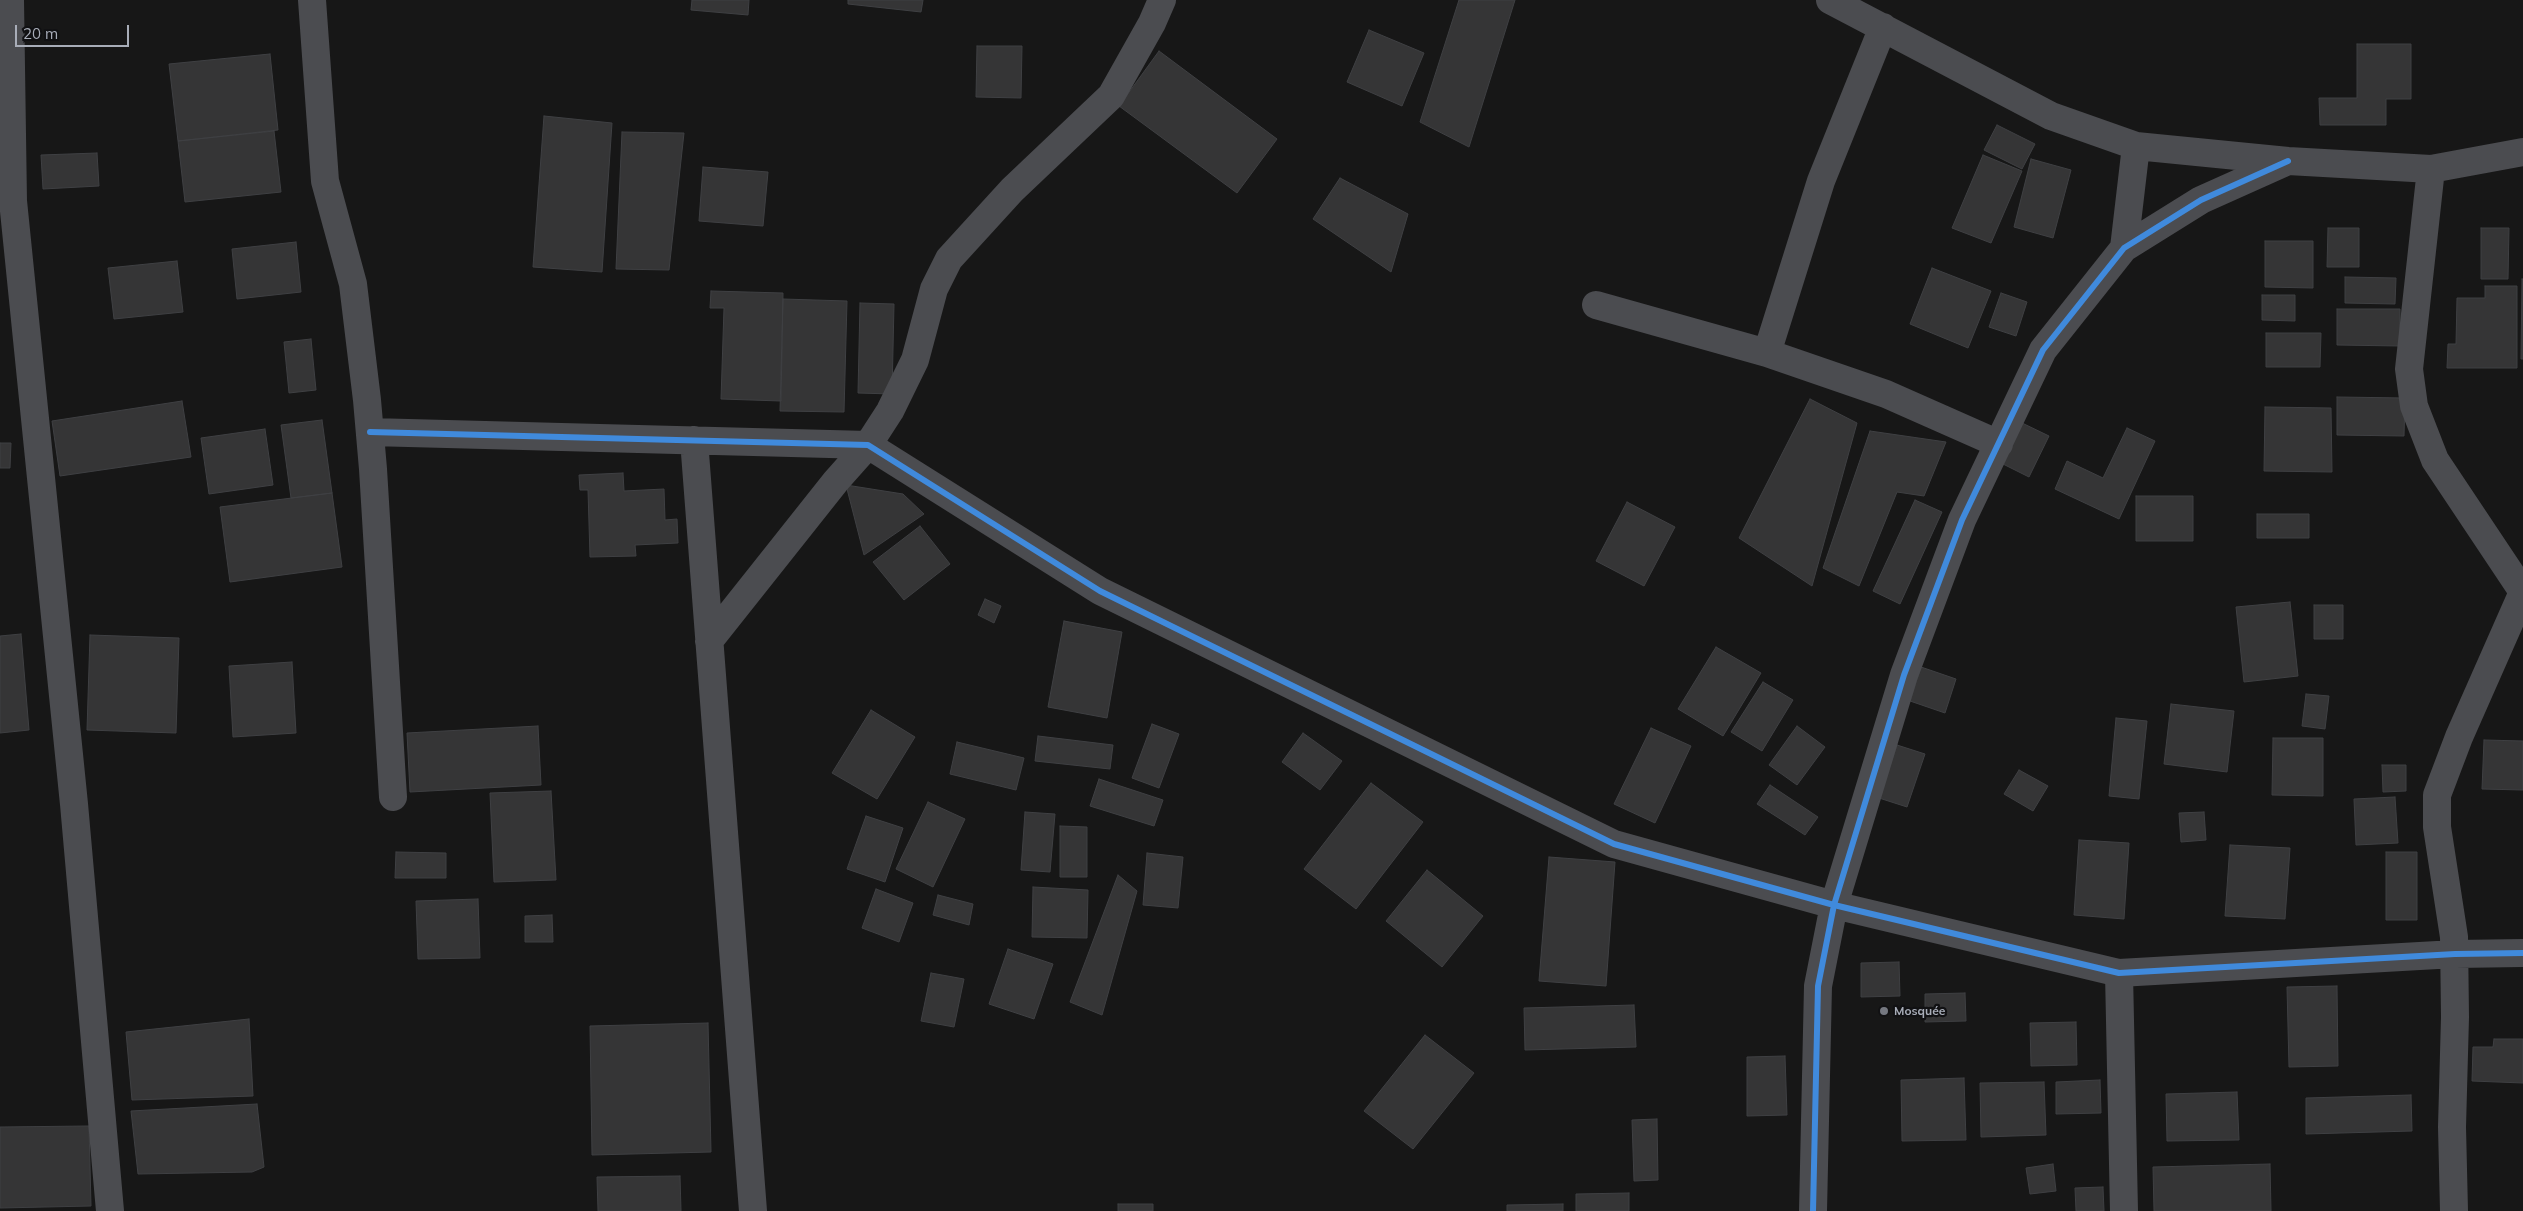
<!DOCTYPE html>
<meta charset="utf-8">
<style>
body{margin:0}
#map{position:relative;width:2523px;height:1211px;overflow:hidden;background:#171717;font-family:Mulish,sans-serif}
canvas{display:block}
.scale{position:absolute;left:15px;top:25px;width:114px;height:22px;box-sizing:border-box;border:2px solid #a8adb8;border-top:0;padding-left:6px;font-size:15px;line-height:18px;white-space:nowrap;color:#a8adb8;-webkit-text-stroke:4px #111113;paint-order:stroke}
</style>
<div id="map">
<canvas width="2523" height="1211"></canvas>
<div class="scale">20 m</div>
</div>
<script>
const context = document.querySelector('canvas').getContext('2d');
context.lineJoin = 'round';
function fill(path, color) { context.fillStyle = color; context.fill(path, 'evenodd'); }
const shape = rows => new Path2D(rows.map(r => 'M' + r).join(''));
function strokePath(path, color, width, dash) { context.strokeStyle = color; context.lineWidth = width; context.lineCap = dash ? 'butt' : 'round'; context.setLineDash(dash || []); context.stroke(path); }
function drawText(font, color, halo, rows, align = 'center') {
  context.font = font + ' Mulish,sans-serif'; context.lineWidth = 4.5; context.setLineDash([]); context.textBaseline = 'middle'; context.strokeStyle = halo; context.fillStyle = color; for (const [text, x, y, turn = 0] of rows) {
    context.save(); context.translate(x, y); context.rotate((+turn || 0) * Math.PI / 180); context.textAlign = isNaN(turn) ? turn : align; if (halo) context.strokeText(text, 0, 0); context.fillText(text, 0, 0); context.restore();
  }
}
const building = shape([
 [692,0,749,0,748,15,691,10,692,0],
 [848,0,923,0,921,12,848,4,848,0],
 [1459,0,1515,0,1469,147,1420,122,1459,0],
 [1369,30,1424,53,1402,106,1347,82,1369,30],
 [2357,44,2411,44,2411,99,2386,99,2386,125,2320,125,2319,98,2357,98,2357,44],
 [977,46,1022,46,1021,98,976,97,977,46],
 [1159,51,1277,139,1237,193,1119,106,1159,51],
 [270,54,278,130,178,141,169,64,270,54],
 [544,116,612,123,602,272,533,267,544,116],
 [1997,125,2035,144,2022,169,1984,150,1997,125],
 [274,131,281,192,185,202,178,141,274,131],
 [622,132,684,133,669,270,616,269,622,132],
 [97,153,99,186,43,189,41,155,97,153],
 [1983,155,2022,171,1991,243,1952,228,1983,155],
 [2031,159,2071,170,2053,238,2014,227,2031,159],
 [703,167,768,172,763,226,699,221,703,167],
 [1340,178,1408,214,1391,272,1313,219,1340,178],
 [2328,228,2359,228,2359,267,2327,267,2328,228],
 [2481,228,2509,228,2508,279,2481,279,2481,228],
 [2265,241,2313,241,2313,288,2265,287,2265,241],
 [296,242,301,292,237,299,232,249,296,242],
 [177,261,183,312,114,319,108,268,177,261],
 [1932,268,1991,291,1968,348,1910,324,1932,268],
 [2345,277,2396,278,2395,304,2345,303,2345,277],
 [2522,279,2523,279,2523,359,2521,359,2522,279],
 [2485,286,2517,286,2517,368,2447,368,2448,344,2456,344,2457,298,2485,298,2485,286],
 [711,291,783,293,781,401,721,399,724,308,710,308,711,291],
 [2001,293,2027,302,2016,336,1989,327,2001,293],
 [2262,295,2295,295,2295,321,2262,320,2262,295],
 [783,299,847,301,844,412,780,411,783,299],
 [860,303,894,304,892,394,858,393,860,303],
 [2337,309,2400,309,2400,346,2337,345,2337,309],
 [2266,333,2321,333,2320,367,2266,367,2266,333],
 [311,339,316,390,289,393,284,342,311,339],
 [2337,397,2405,398,2404,436,2337,435,2337,397],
 [1810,399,1857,423,1812,586,1739,538,1810,399],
 [182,401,191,457,60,476,52,421,182,401],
 [2265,407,2331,408,2332,472,2264,471,2265,407],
 [322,420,332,493,291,498,281,425,322,420],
 [2020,422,2049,436,2029,477,2001,463,2020,422],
 [2127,428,2155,441,2119,519,2055,489,2067,461,2103,478,2127,428],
 [265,429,273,485,209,494,201,438,265,429],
 [1870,431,1946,442,1924,496,1897,492,1859,586,1823,568,1870,431],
 [0,443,11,443,10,468,0,468,0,443],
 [623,473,624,491,664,489,665,520,677,519,678,543,635,545,636,556,590,557,588,490,580,490,579,475,623,473],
 [846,485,903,494,924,514,864,555,846,485],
 [332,493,342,567,230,582,220,507,332,493],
 [2136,496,2193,496,2193,541,2136,541,2136,496],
 [1915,500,1942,512,1900,604,1873,591,1915,500],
 [1627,502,1675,527,1644,586,1596,561,1627,502],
 [2257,514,2309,514,2309,538,2257,538,2257,514],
 [920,526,950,564,904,600,873,562,920,526],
 [985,599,1001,606,994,623,978,615,985,599],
 [2290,602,2298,676,2244,682,2236,607,2290,602],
 [2314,605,2343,605,2343,639,2314,639,2314,605],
 [1064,621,1122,632,1107,718,1048,707,1064,621],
 [21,634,29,730,0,733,0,636,21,634],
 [90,635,179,638,176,733,87,730,90,635],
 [1716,647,1761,673,1723,736,1678,709,1716,647],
 [292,662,296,733,233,737,229,666,292,662],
 [1921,667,1956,679,1945,713,1910,701,1921,667],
 [1763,682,1793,700,1762,751,1731,732,1763,682],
 [2306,694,2329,696,2325,729,2302,726,2306,694],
 [2171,704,2234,711,2227,772,2164,764,2171,704],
 [871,710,915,737,877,799,832,773,871,710],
 [2116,718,2147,721,2139,799,2109,796,2116,718],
 [1152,724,1179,734,1159,788,1132,778,1152,724],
 [538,726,541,785,410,792,407,733,538,726],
 [1797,726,1825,747,1797,785,1769,765,1797,726],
 [1651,728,1691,746,1655,823,1614,804,1651,728],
 [1303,733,1342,761,1320,790,1282,762,1303,733],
 [1038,736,1113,745,1110,769,1035,761,1038,736],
 [2273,738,2323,738,2323,796,2272,795,2273,738],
 [2484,740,2523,741,2523,790,2482,789,2484,740],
 [957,742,1024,758,1016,790,950,774,957,742],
 [1897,745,1925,754,1907,807,1879,798,1897,745],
 [2382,765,2406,765,2406,791,2383,792,2382,765],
 [2019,770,2048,786,2033,811,2004,794,2019,770],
 [1099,779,1163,800,1154,826,1090,806,1099,779],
 [1371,783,1423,822,1356,909,1304,869,1371,783],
 [1770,785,1818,817,1805,835,1757,804,1770,785],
 [551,791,556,880,494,882,490,793,551,791],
 [2395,797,2398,843,2356,845,2354,799,2395,797],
 [928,802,965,819,933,887,896,869,928,802],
 [1025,812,1055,814,1050,872,1021,870,1025,812],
 [2204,812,2206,840,2181,842,2179,813,2204,812],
 [866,816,903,828,885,882,847,869,866,816],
 [1060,826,1087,827,1087,877,1060,877,1060,826],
 [2079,840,2129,843,2124,919,2074,915,2079,840],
 [2230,845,2290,848,2285,919,2225,916,2230,845],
 [396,852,446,853,446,878,395,878,396,852],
 [2386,852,2417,852,2417,920,2386,920,2386,852],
 [1147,853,1183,857,1178,908,1143,905,1147,853],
 [1549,857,1615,862,1606,986,1539,981,1549,857],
 [1427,870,1483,916,1442,967,1386,921,1427,870],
 [1118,875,1137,891,1102,1015,1070,1002,1118,875],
 [1033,887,1088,890,1087,938,1032,937,1033,887],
 [876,889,913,903,899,942,862,928,876,889],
 [938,895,973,904,969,925,933,915,938,895],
 [478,899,480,958,418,959,416,901,478,899],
 [552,915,553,942,525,942,525,916,552,915],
 [1008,949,1053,964,1034,1019,989,1004,1008,949],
 [1899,962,1900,996,1861,997,1861,963,1899,962],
 [931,973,964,979,954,1027,921,1021,931,973],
 [2337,986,2338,1066,2289,1067,2287,987,2337,986],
 [1965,993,1966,1021,1925,1022,1925,994,1965,993],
 [1634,1005,1636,1047,1525,1050,1524,1008,1634,1005],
 [249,1019,253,1096,132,1100,126,1032,249,1019],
 [2076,1022,2077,1065,2031,1066,2030,1023,2076,1022],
 [708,1023,711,1152,592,1155,590,1026,708,1023],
 [1425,1035,1474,1073,1413,1149,1364,1111,1425,1035],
 [2494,1039,2523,1039,2523,1083,2472,1081,2473,1047,2493,1047,2494,1039],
 [1785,1056,1787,1115,1747,1116,1747,1057,1785,1056],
 [1964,1078,1966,1140,1902,1141,1901,1080,1964,1078],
 [2100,1080,2101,1113,2056,1114,2056,1082,2100,1080],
 [2044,1082,2046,1135,1981,1137,1980,1083,2044,1082],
 [2237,1092,2239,1140,2167,1141,2166,1094,2237,1092],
 [2411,1095,2412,1131,2306,1134,2306,1098,2411,1095],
 [257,1104,264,1167,252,1172,138,1174,131,1111,257,1104],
 [1657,1119,1658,1180,1634,1181,1632,1120,1657,1119],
 [89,1126,91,1206,0,1208,0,1127,89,1126],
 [2053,1164,2056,1191,2030,1194,2026,1168,2053,1164],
 [2270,1164,2271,1211,2154,1211,2153,1167,2270,1164],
 [680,1176,681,1211,598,1211,597,1177,680,1176],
 [2103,1187,2104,1211,2076,1211,2075,1188,2103,1187],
 [1629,1193,1629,1211,1576,1211,1576,1194,1629,1193],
 [1118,1204,1153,1204,1153,1211,1118,1211,1118,1204],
 [1563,1204,1563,1211,1507,1211,1507,1205,1563,1204]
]);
const street = shape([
 [10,0,13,201,74,804,110,1211],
 [312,0,325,181,353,284,367,400,373,469,393,797],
 [1830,0,2051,116,2136,146,2288,161,2431,169,2523,152],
 [2431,169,2409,369,2414,406,2435,460,2523,592],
 [2124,248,2136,146],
 [1596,305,1767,353,1886,394,1999,444],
 [1767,353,1821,181,1883,27],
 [370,432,868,445,1100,591,1614,844,1834,905,2119,973,2455,954,2523,953],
 [694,440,753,1211],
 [709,641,836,481,868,445,890,411,915,360,934,289,949,259,1012,190,1111,96,1152,23,1162,0],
 [2119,973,2124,1211],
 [1813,1211,1818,986,1834,905,1904,675,1962,520,2043,350,2124,248,2201,200,2288,161],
 [2454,1211,2452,1127,2455,1017,2454,937,2437,827,2437,795,2459,737,2523,592]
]);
const cycleway = shape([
 [370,432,868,445,1100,591,1614,844,1834,905,2119,973,2455,954,2523,953],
 [1813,1211,1818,986,1834,905,1904,675,1962,520,2043,350,2124,248,2201,200,2288,161]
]);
const markers = [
 [1884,1011,5,"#757880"]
];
const poiNames = [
 ["Mosquée",1894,1011]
];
fill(building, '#353536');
strokePath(building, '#3f4043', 1);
strokePath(street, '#4b4c50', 28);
strokePath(cycleway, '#408adc', 6);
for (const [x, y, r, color] of markers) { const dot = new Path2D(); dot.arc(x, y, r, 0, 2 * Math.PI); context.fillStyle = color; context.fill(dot); strokePath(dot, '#111113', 2); }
drawText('bold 12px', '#a8adb8', '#111113', poiNames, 'left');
</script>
